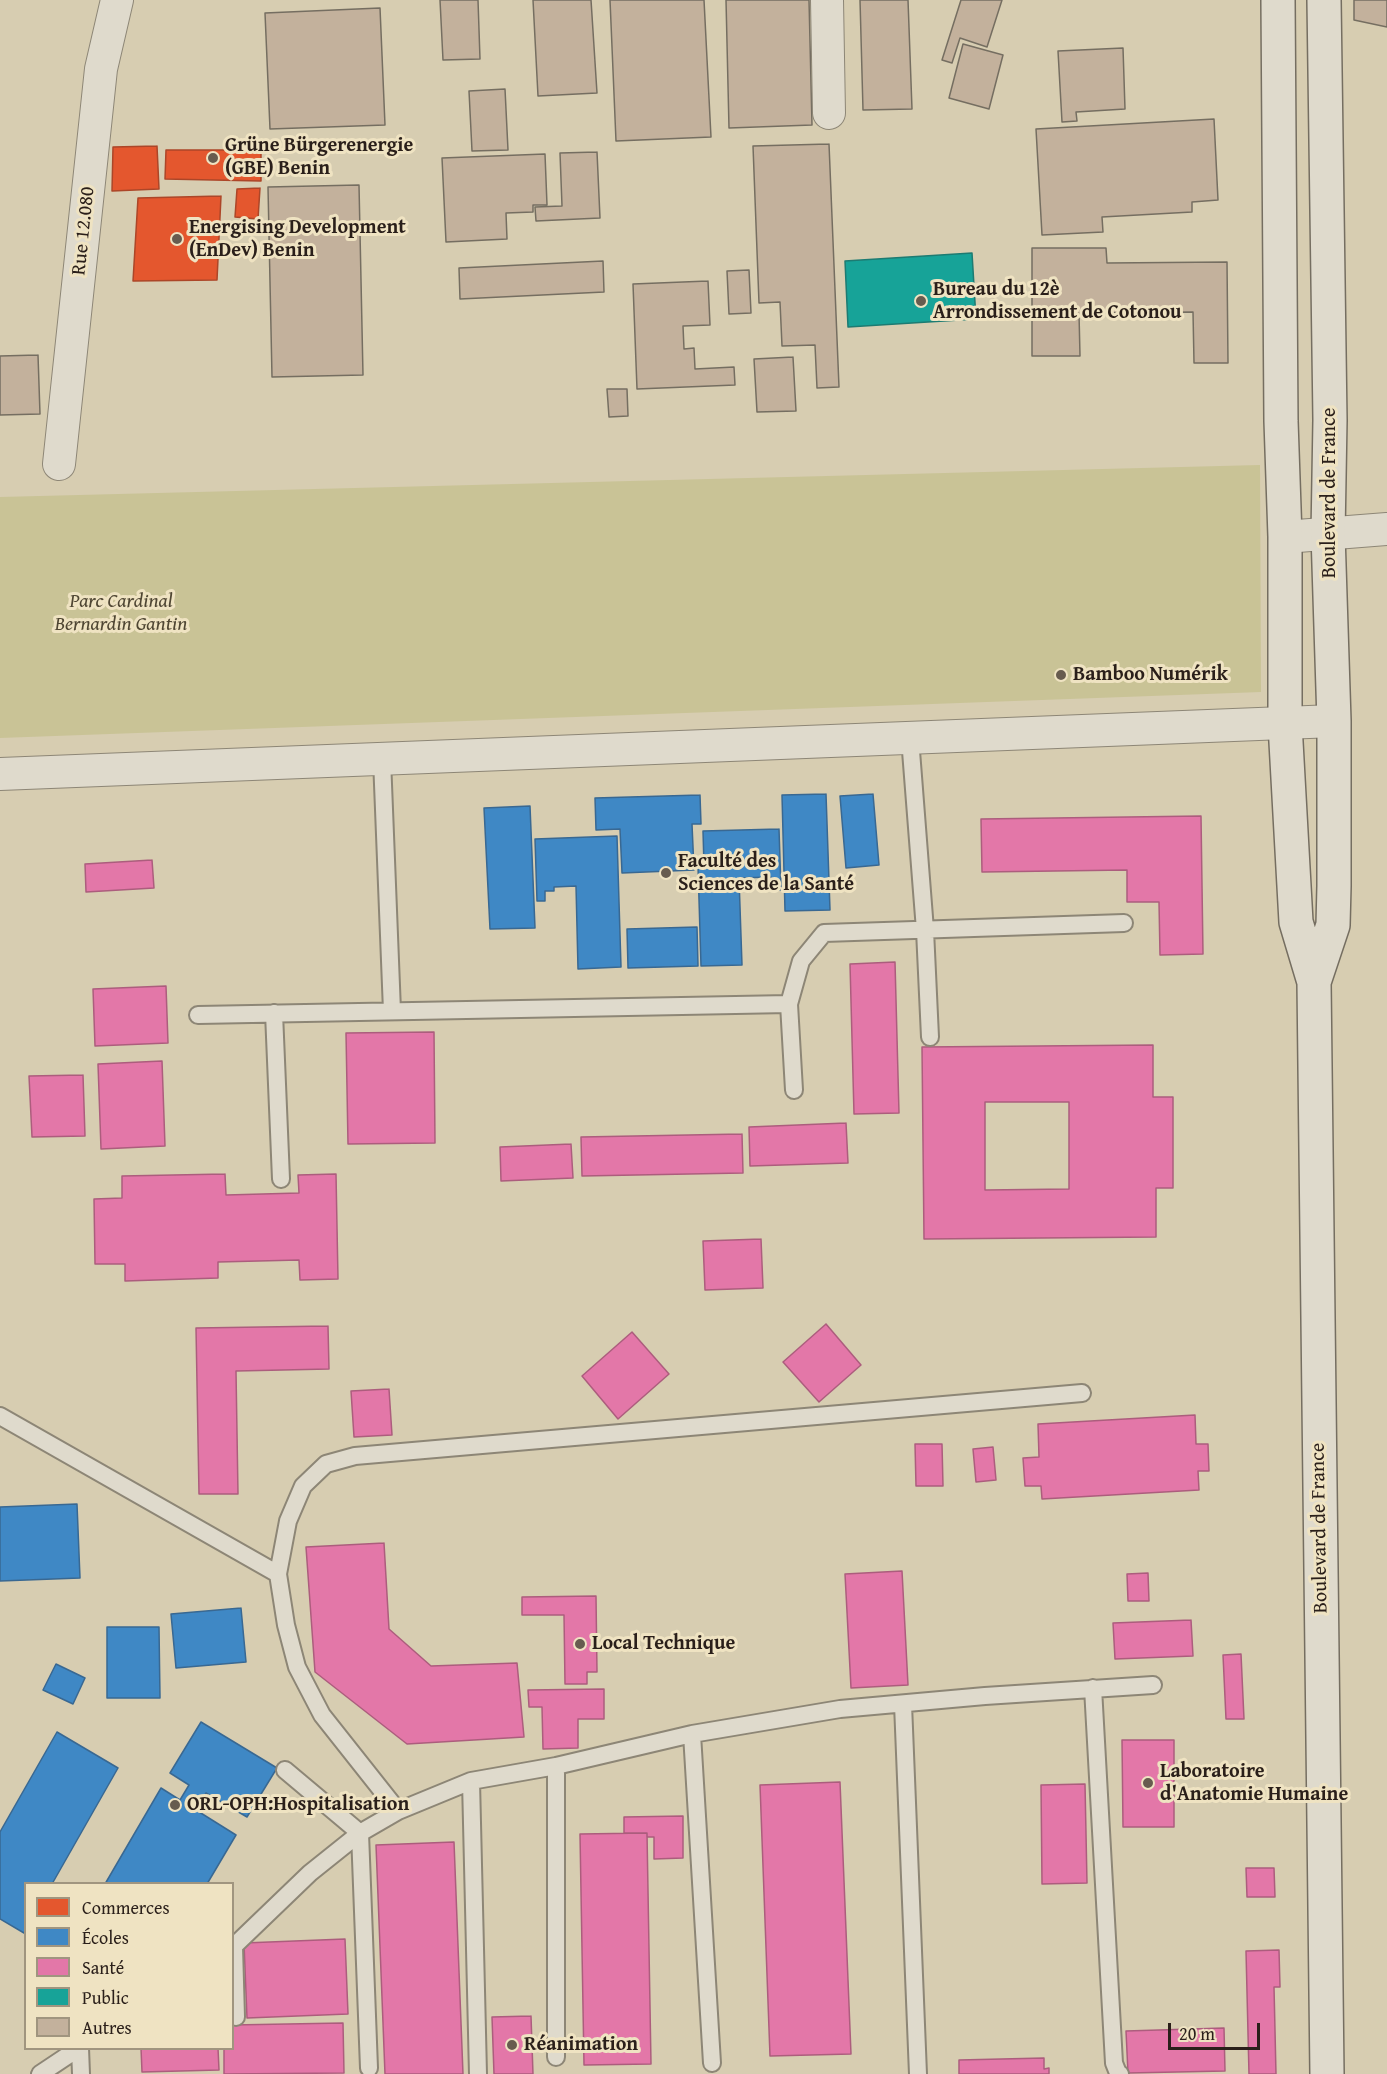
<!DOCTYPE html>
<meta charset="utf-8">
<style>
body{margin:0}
#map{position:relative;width:1387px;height:2074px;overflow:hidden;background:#d7cdb1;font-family:"Gentium Book Plus",serif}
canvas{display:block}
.legend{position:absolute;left:24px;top:1882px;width:210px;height:168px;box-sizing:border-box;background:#efe3c2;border:2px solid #a0957f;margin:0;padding:8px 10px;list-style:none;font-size:18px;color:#2a1f1a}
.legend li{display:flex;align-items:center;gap:12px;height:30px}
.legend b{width:30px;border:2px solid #a0957f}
.scale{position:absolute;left:1168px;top:2023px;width:92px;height:27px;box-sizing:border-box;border:3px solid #2a1f1a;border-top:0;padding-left:8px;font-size:18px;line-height:21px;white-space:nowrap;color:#2a1f1a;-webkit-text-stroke:4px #efe3c2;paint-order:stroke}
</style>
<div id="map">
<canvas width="1387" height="2074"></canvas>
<ul class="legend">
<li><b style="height:16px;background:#e4572e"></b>Commerces</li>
<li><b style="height:16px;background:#3f88c5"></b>Écoles</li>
<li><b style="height:16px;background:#e377a8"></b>Santé</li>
<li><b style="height:16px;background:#17a398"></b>Public</li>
<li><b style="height:16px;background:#c3b19c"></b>Autres</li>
</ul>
<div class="scale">20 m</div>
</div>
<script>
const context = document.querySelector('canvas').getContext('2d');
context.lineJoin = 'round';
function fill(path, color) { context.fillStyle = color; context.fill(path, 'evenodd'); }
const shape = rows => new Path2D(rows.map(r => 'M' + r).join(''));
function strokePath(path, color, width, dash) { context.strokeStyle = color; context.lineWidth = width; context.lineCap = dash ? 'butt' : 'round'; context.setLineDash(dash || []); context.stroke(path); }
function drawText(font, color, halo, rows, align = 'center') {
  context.font = font + ' "Gentium Book Plus",serif'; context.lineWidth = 6; context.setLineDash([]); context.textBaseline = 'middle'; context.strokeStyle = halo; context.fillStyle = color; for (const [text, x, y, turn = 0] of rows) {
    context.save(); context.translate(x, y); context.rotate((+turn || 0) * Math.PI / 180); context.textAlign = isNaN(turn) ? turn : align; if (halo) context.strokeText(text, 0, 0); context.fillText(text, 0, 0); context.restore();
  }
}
const green = shape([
 [1260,465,1261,692,0,738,0,497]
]);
const shops = shape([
 [157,146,159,189,112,191,113,147,157,146],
 [166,150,261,150,261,181,165,179,166,150],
 [260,188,258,219,235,217,237,189,260,188],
 [221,196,217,280,133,281,138,198,221,196]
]);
const schools = shape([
 [826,794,830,910,785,911,782,795,826,794],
 [873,794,879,865,846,868,840,796,873,794],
 [700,795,701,824,692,824,694,870,622,873,620,829,596,830,595,798,700,795],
 [530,806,535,928,490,929,484,808,530,806],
 [779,829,781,890,772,890,771,877,739,878,742,965,701,966,698,866,704,866,703,831,779,829],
 [617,836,621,967,578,969,576,886,554,887,554,891,545,891,545,901,537,901,535,839,617,836],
 [697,927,698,966,628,968,627,929,697,927],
 [77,1504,80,1578,0,1581,0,1507,77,1504],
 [241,1608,246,1662,176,1668,171,1614,241,1608],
 [107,1627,159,1627,160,1698,107,1698,107,1627],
 [56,1664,85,1678,73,1704,43,1690,56,1664],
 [201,1722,277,1768,247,1817,206,1793,196,1810,236,1835,207,1884,105,1884,161,1788,180,1800,189,1785,170,1773,201,1722],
 [57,1732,118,1768,52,1884,26,1884,26,1930,24,1933,0,1919,0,1832,57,1732]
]);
const health = shape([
 [1201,816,1203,954,1160,955,1159,902,1127,902,1127,870,982,872,981,819,1201,816],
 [152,860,154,888,86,892,85,864,152,860],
 [895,962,899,1113,854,1114,850,964,895,962],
 [166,986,168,1043,95,1046,93,989,166,986],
 [434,1032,435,1143,348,1144,346,1033,434,1032],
 [1153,1045,1153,1097,1173,1097,1173,1188,1156,1188,1156,1237,924,1239,922,1047,1153,1045],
 [985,1102,1069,1102,1069,1189,985,1190,985,1102],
 [162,1061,165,1146,101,1149,98,1064,162,1061],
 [83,1075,85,1136,32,1137,29,1076,83,1075],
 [846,1123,848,1163,750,1166,749,1127,846,1123],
 [742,1134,743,1173,582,1176,581,1137,742,1134],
 [571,1144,573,1178,501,1181,500,1147,571,1144],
 [225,1174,226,1195,299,1193,298,1175,336,1174,338,1279,300,1280,299,1260,218,1262,218,1278,125,1281,125,1264,95,1264,94,1199,122,1198,122,1176,225,1174],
 [761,1239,763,1288,705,1290,703,1241,761,1239],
 [826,1324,861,1365,819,1402,783,1362,826,1324],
 [328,1326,329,1369,236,1371,238,1494,199,1494,196,1328,328,1326],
 [632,1332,669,1374,618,1419,582,1376,632,1332],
 [389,1389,392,1435,354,1437,351,1391,389,1389],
 [1195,1415,1196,1444,1208,1444,1209,1471,1198,1471,1199,1490,1042,1499,1041,1486,1025,1486,1023,1458,1039,1457,1038,1424,1195,1415],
 [915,1444,942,1444,943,1486,916,1486,915,1444],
 [993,1447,996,1480,976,1482,973,1449,993,1447],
 [384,1543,389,1629,431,1666,517,1663,524,1737,407,1744,315,1672,306,1547,384,1543],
 [902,1571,908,1685,851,1688,845,1574,902,1571],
 [1148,1573,1149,1601,1128,1601,1127,1574,1148,1573],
 [596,1596,597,1672,587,1672,587,1684,565,1684,564,1615,522,1615,522,1597,596,1596],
 [1191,1620,1193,1656,1115,1659,1113,1623,1191,1620],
 [1241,1654,1244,1719,1226,1719,1223,1655,1241,1654],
 [604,1689,604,1719,578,1719,578,1748,543,1749,542,1707,529,1707,528,1690,604,1689],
 [1122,1740,1174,1740,1174,1827,1123,1827,1122,1740],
 [840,1782,851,2054,770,2056,760,1785,840,1782],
 [1085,1784,1087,1883,1042,1884,1041,1785,1085,1784],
 [683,1816,683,1858,654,1859,654,1837,647,1837,647,1833,624,1833,624,1817,683,1816],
 [647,1833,651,2064,584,2065,580,1834,647,1833],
 [454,1842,463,2074,385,2074,376,1845,454,1842],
 [1246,1868,1274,1868,1275,1897,1247,1897,1246,1868],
 [345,1939,348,2014,247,2018,244,1943,345,1939],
 [1279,1950,1280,1987,1274,1987,1276,2074,1249,2074,1246,1951,1279,1950],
 [531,2016,533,2074,494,2074,492,2017,531,2016],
 [343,2023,344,2073,224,2074,224,2048,232,2048,232,2025,343,2023],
 [1224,2028,1225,2071,1128,2073,1126,2031,1224,2028],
 [141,2048,218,2048,219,2070,142,2072,141,2048],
 [1044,2058,1044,2069,1049,2068,1049,2074,959,2074,959,2060,1044,2058]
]);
const public = shape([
 [972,253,976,319,848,327,845,261,972,253]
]);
const building = shape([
 [440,0,478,0,480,59,443,60,440,0],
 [533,0,591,0,597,93,538,96,533,0],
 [610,0,704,0,711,137,616,141,610,0],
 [726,0,809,0,812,125,729,128,726,0],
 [860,0,908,0,912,109,863,110,860,0],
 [961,0,1002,0,987,47,960,38,952,63,942,60,961,0],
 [1354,0,1387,0,1387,27,1354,20,1354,0],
 [380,8,385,125,270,129,265,13,380,8],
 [963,44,1003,55,989,109,949,98,963,44],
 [1123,48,1125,109,1076,112,1077,121,1062,122,1058,51,1123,48],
 [505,89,508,150,472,151,469,91,505,89],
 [1214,119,1218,200,1192,202,1192,212,1102,217,1103,232,1042,235,1036,129,1214,119],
 [829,144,839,387,817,388,815,345,782,346,780,302,759,303,753,146,829,144],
 [597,152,600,218,536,221,535,207,562,206,560,153,597,152],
 [545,154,547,205,533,205,533,212,506,213,507,239,446,242,442,158,545,154],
 [359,185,363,375,272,377,268,187,359,185],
 [1032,248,1106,248,1107,263,1227,262,1228,363,1194,363,1193,312,1079,313,1080,356,1032,356,1032,248],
 [603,261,604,292,460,299,459,268,603,261],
 [749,270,751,313,729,314,727,271,749,270],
 [708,281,710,325,683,326,684,349,694,348,695,369,734,367,735,385,637,389,633,284,708,281],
 [38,355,40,414,0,415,0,356,38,355],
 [793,357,796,411,757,412,754,359,793,357],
 [607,389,627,389,628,416,609,417,607,389]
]);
const lane = shape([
 [910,738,925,930,930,1037],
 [382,759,392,1011],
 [274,1013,281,1179],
 [198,1015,789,1004],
 [794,1090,789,1004,801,961,824,933,1124,923],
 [0,1416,278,1574],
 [1093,1688,1114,2063,1118,2073,1120,2074],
 [903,1704,918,2074],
 [692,1734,712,2063],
 [556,1766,556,2057],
 [285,1770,360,1833,369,2068],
 [471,1781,478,2074],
 [398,1811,322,1715,297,1667,286,1625,278,1574,288,1521,303,1486,326,1464,355,1456,1082,1393],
 [234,1947,236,2017],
 [232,1948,310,1873,360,1833,398,1811,471,1781,556,1766,692,1734,840,1709,985,1696,1153,1685],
 [80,2048,81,2074],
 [40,2074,79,2048]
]);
const street = shape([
 [827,0,829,113],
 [59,464,101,69,117,0],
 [1285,537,1387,529],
 [0,774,1334,721]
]);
const secondary = shape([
 [1278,0,1281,421,1285,537,1285,724,1296,922,1314,982,1327,2074],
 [1314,982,1333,925,1334,886,1334,721,1328,534,1330,420,1324,0]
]);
const markers = [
 [213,158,6,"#675c4f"],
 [177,239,6,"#675c4f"],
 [921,301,6,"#675c4f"],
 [1061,675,6,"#675c4f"],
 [666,873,6,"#675c4f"],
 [580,1644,6,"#675c4f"],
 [1148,1783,6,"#675c4f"],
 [175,1805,6,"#675c4f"],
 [512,2045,6,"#675c4f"]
];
const poiNames = [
 ["Grüne Bürgerenergie",225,146],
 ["(GBE) Benin",225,169],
 ["Energising Development",189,228],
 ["(EnDev) Benin",189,251],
 ["Bureau du 12è",933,290],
 ["Arrondissement de Cotonou",933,313],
 ["Bamboo Numérik",1073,675],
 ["Faculté des",678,862],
 ["Sciences de la Santé",678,885],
 ["Local Technique",592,1644],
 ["Laboratoire",1160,1772],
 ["d'Anatomie Humaine",1160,1795],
 ["ORL-OPH:Hospitalisation",187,1805],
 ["Réanimation",524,2045]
];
const streetNames = [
 ["Rue 12.080",84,231,-84],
 ["Boulevard de France",1330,493,-90],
 ["Boulevard de France",1320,1528,-91]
];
const parkNames = [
 ["Parc Cardinal",121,602],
 ["Bernardin Gantin",121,625]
];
fill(green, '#c9c396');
fill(shops, '#e4572e');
strokePath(shops, '#ac4628', 1.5);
fill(schools, '#3f88c5');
strokePath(schools, '#396892', 1.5);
fill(health, '#e377a8');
strokePath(health, '#ac5d7d', 1.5);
fill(public, '#17a398');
strokePath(public, '#1d7b72', 1.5);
fill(building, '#c3b19c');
strokePath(building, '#756e61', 1.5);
strokePath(lane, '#8d8676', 20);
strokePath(street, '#8d8676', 34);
strokePath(secondary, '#756e61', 36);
strokePath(lane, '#dfdacc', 16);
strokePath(street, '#dfdacc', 32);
strokePath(secondary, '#dfdacc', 33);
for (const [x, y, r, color] of markers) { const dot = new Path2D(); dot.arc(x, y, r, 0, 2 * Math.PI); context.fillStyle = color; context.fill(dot); strokePath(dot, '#efe3c2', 2); }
drawText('bold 20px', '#2a1f1a', '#efe3c2', poiNames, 'left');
drawText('20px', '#2a1f1a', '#efe3c2', streetNames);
drawText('italic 20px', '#4f4633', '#efe3c2', parkNames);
</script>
